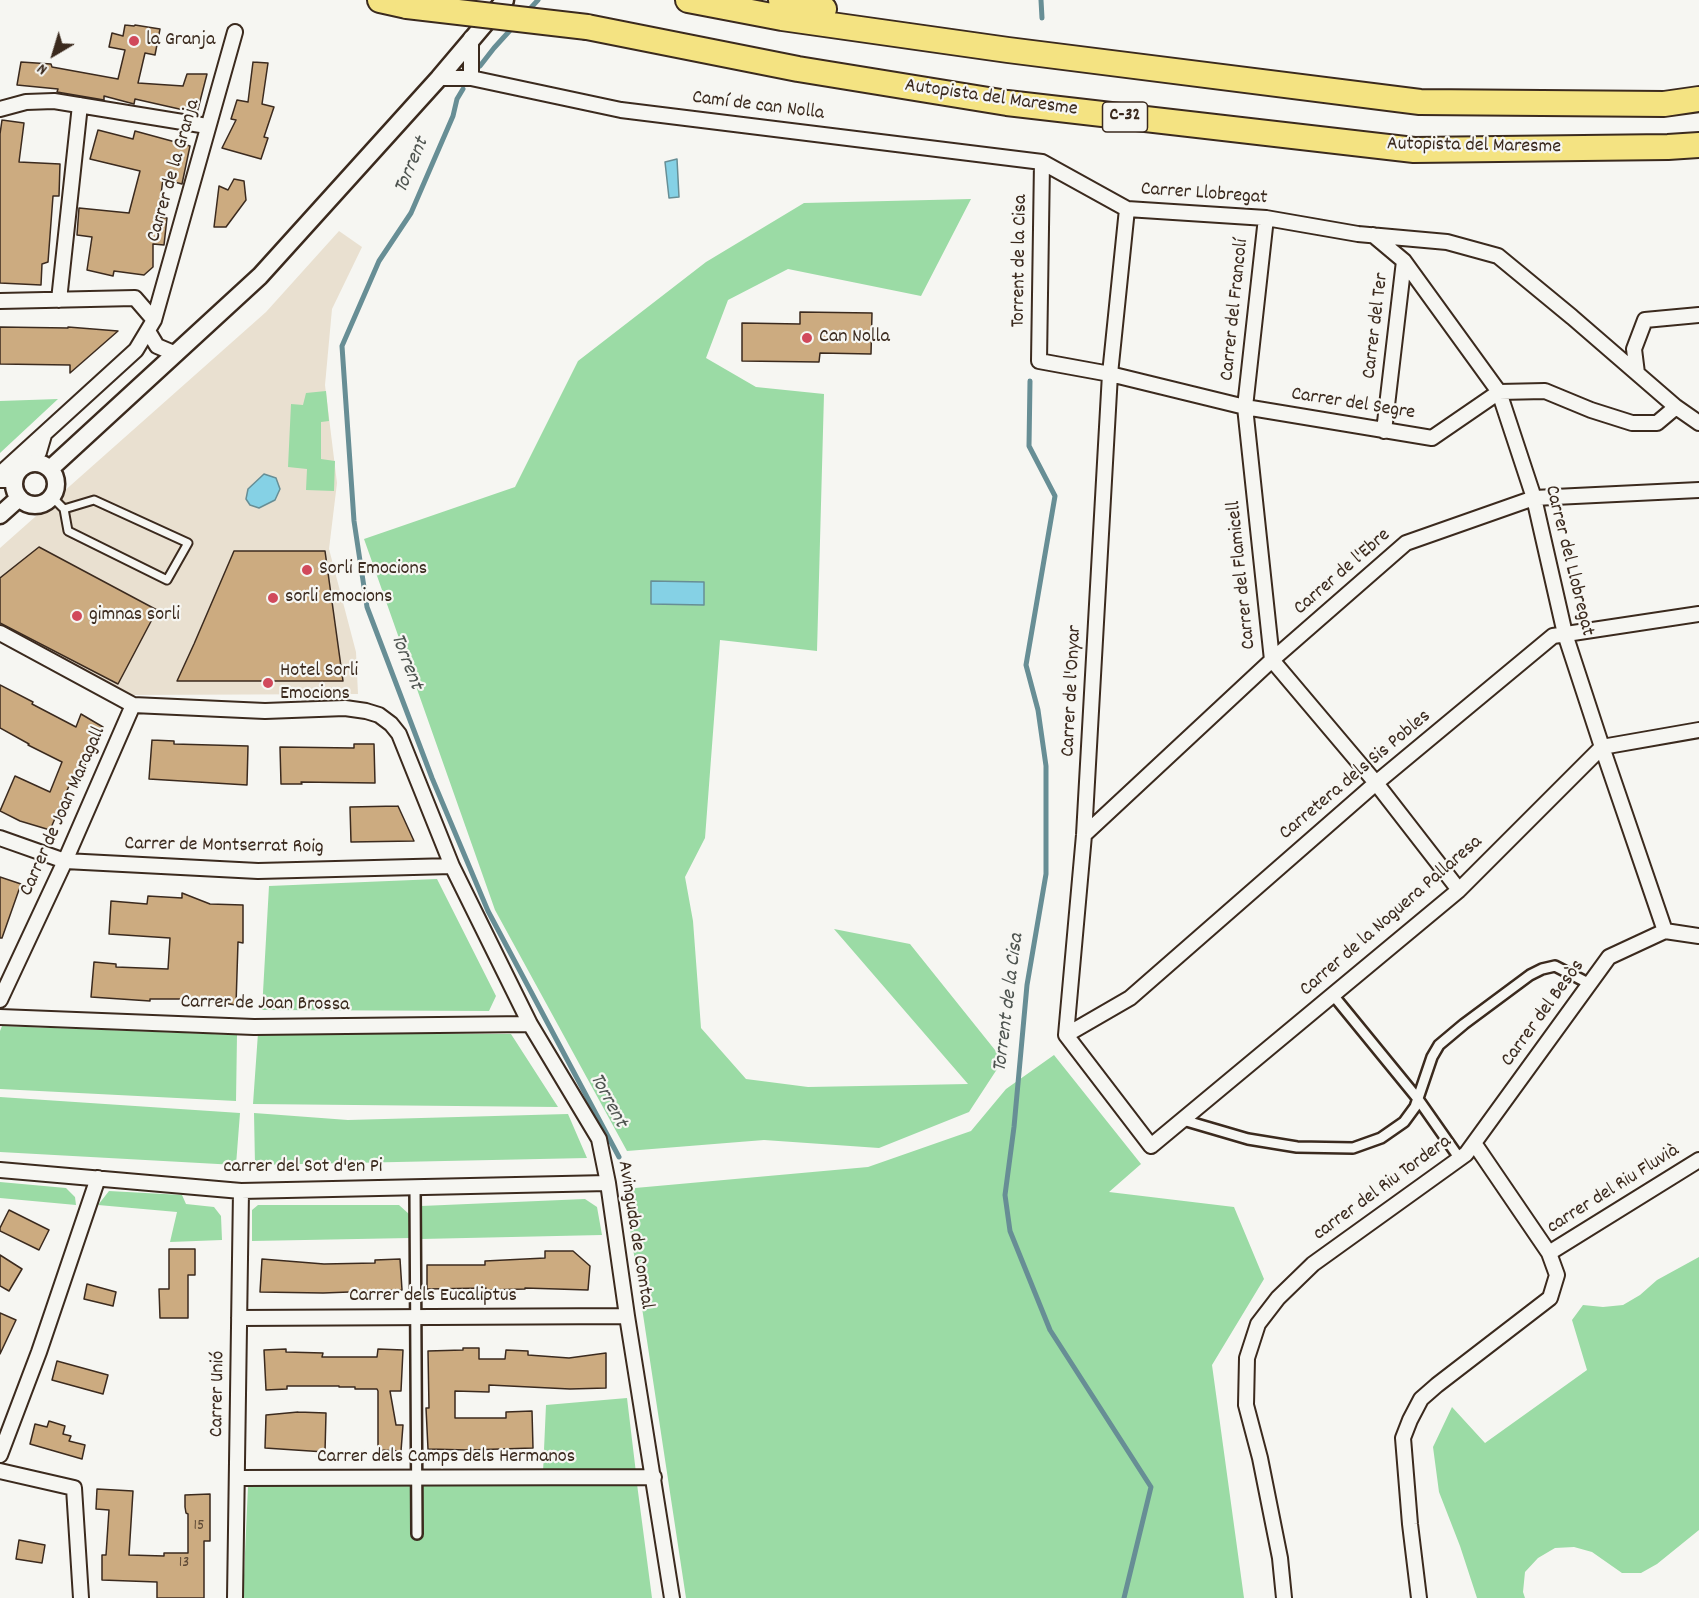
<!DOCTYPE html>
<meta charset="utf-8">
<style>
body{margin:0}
#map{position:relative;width:1699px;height:1598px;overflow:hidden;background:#f6f6f2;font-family:Dekko,sans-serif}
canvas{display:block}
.north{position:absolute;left:24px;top:24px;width:60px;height:60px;-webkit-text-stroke:4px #f6f6f2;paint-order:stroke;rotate:218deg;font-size:16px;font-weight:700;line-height:24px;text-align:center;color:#3b2a1e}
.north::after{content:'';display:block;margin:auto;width:21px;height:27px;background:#3b2a1e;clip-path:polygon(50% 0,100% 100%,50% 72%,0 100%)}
</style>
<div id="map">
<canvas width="1699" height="1598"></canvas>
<div class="north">N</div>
</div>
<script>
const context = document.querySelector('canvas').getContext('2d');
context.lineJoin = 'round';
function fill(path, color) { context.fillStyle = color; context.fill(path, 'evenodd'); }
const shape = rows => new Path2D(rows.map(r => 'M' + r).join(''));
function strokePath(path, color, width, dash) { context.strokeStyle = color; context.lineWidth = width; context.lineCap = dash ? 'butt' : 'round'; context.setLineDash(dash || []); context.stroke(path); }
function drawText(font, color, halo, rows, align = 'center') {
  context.font = font + ' Dekko,sans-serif'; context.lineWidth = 4.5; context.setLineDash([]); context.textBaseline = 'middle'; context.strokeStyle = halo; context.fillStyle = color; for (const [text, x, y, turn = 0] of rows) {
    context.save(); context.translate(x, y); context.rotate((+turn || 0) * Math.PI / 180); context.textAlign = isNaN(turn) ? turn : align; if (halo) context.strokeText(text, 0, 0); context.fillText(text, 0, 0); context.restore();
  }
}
const built = shape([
 [339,231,362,247,332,309,325,385,337,483,329,549,356,652,358,694,133,695,0,624,0,548,266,312]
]);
const green = shape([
 [971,199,921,296,788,269,728,300,706,358,756,387,824,394,817,651,720,640,705,838,685,877,693,921,701,1028,746,1079,808,1087,968,1084,834,929,910,944,1003,1060,969,1112,879,1148,764,1140,627,1151,495,910,364,539,515,487,578,361,706,262,804,203],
 [326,391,329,421,321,422,321,459,335,461,334,491,306,490,307,469,288,467,291,404,303,405,306,393],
 [58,399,0,453,0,401],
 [437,879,496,996,489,1011,262,1010,269,886],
 [2,1026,237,1035,236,1101,0,1089,0,1031],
 [258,1033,511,1034,558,1107,253,1104],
 [1054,1055,1141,1164,1109,1192,1234,1207,1264,1279,1212,1365,1244,1598,686,1598,624,1189,868,1167,971,1131,1006,1089],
 [0,1097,240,1113,236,1165,0,1152],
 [254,1113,348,1120,568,1114,587,1158,255,1165],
 [0,1182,66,1188,75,1197,76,1205,0,1198],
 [109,1191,182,1195,186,1204,214,1207,221,1216,222,1240,170,1242,177,1212,98,1205],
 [585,1199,597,1207,602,1235,421,1239,421,1206],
 [258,1205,399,1205,409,1214,410,1238,252,1241,252,1210],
 [1699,1257,1699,1530,1657,1564,1641,1573,1622,1573,1592,1552,1574,1547,1555,1548,1538,1558,1525,1572,1523,1592,1525,1598,1477,1598,1460,1546,1439,1492,1433,1447,1452,1407,1485,1443,1587,1370,1572,1320,1583,1305,1603,1307,1623,1305,1640,1295,1657,1280],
 [627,1398,636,1473,543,1472,546,1405],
 [637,1484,652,1598,243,1598,248,1486]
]);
const water = shape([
 [677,159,679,197,669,198,665,162,677,159],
 [264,474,276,478,280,489,275,500,259,508,250,505,246,499,248,489,264,474],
 [651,581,704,582,704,605,651,604,651,581]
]);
const stream = shape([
 [1041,0,1042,18],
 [526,13,538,0],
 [480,66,494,48,514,26],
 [463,89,457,99,453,116,411,213,379,261,342,346,354,521,367,607,432,778,488,911,619,1157],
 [1030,381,1029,446,1055,496,1026,665,1038,710,1046,766,1046,874,1027,985,1014,1127,1005,1195,1010,1231,1050,1330,1151,1487,1124,1598]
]);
const building = shape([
 [125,25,134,26,135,25,160,29,155,55,145,53,138,83,183,86,187,74,207,74,197,113,135,99,134,104,104,96,104,100,57,92,58,89,17,85,21,62,51,64,52,67,118,79,125,50,109,47,112,33,123,36,125,25],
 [253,62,268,63,262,104,274,107,264,137,268,138,261,159,222,148,236,120,231,119,237,100,248,102,253,62],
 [2,120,24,123,19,162,60,164,59,196,53,196,48,262,42,264,41,285,0,283,0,134,2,120],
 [98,130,133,139,135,131,190,146,182,184,163,179,158,217,167,218,164,245,153,244,153,267,144,275,114,271,113,276,87,270,92,237,77,235,79,208,129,213,140,171,90,159,98,130],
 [234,179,244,181,246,200,226,227,214,227,219,186,228,190,234,179],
 [800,312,872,313,871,354,820,353,819,362,742,361,742,323,800,324,800,312],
 [0,327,68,328,68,327,118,331,70,373,70,365,0,364,0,327],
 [39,547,157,610,118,684,0,623,0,578,39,547],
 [234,551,325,551,343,681,177,681,194,644,234,551],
 [0,685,33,702,32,704,76,727,81,714,103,727,77,782,72,779,50,830,20,821,0,811,15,776,50,792,62,762,28,745,29,744,0,728,0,685],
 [152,740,174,741,174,744,248,746,247,785,149,779,152,740],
 [354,744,374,744,375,783,301,782,302,784,281,784,280,747,354,748,354,744],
 [398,806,414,841,351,842,350,807,398,806],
 [0,877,21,884,2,938,0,938,0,877],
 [182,893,210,904,243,905,243,943,238,942,236,1005,196,999,150,999,150,1001,91,997,94,962,116,964,116,967,168,969,170,938,109,934,111,901,147,904,148,896,182,898,182,893],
 [9,1210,49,1230,39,1250,0,1231,0,1228,9,1210],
 [169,1249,195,1249,195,1275,188,1275,188,1318,160,1318,159,1289,169,1289,169,1249],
 [545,1251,573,1251,590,1266,588,1290,525,1288,525,1289,486,1290,486,1288,427,1289,427,1265,485,1265,485,1261,545,1258,545,1251],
 [0,1255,22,1269,9,1291,0,1286,0,1255],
 [262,1259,324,1264,375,1263,375,1260,400,1259,402,1290,323,1293,260,1292,262,1259],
 [87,1284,116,1292,113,1306,84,1299,87,1284],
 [0,1313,16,1320,0,1354,0,1313],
 [463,1348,479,1348,479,1359,505,1359,506,1350,528,1351,528,1355,569,1358,606,1353,606,1388,570,1389,489,1385,489,1392,455,1391,455,1418,506,1418,506,1412,532,1411,533,1448,468,1450,428,1449,426,1408,429,1408,428,1351,463,1350,463,1348],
 [286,1349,286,1352,323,1353,322,1357,377,1357,378,1349,403,1350,401,1391,390,1391,396,1425,403,1425,401,1451,378,1450,378,1391,377,1389,355,1389,355,1387,339,1387,339,1386,287,1386,287,1389,266,1390,264,1350,286,1349],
 [57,1361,108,1375,103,1394,52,1380,57,1361],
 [298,1412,326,1413,325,1452,265,1448,266,1415,298,1412],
 [49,1421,65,1426,63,1434,71,1436,69,1441,85,1445,82,1459,30,1444,35,1424,47,1427,49,1421],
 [97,1489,133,1491,129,1555,164,1556,164,1553,188,1553,188,1514,186,1513,185,1507,185,1495,210,1494,210,1541,204,1541,204,1598,157,1598,157,1582,102,1580,102,1555,106,1555,109,1510,96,1509,97,1489],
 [19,1540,45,1545,42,1563,16,1559,19,1540]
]);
const service = shape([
 [52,497,64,509,68,531,167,580,188,543,94,500,64,509]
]);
const pedestrian = shape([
 [1333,995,1418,1099,1460,1159],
 [1183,1120,1248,1139,1297,1147,1353,1148,1381,1138,1404,1122,1415,1107,1432,1057,1439,1045,1464,1024,1530,975,1542,969,1555,966,1590,984],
 [415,1187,417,1534]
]);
const minor = shape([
 [471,38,471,78,621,110,1042,162,1127,209,1266,218,1358,234,1447,242,1498,256,1572,317,1676,407,1699,423],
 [439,78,471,78],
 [0,109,26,102,54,101,207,126],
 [1042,162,1039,361,1110,374,1245,407,1432,438,1499,392,1545,391,1591,410,1632,423,1657,423,1676,407],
 [1127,209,1110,374,1084,835,1066,1035,1151,1146,1459,890,1602,747,1699,730],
 [1266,218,1245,407,1272,660,1376,783,1459,890],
 [1373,235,1404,261,1499,392,1534,498,1565,634,1602,747,1665,931],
 [59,300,80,105],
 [0,301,135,298,154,320],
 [148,331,157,346,176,354],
 [1637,373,1634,349,1645,320,1699,315],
 [1384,431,1404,261],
 [33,463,39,452,44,435],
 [0,474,136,350,154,320,235,32],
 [0,480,14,480],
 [0,633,133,705,265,711,345,708,366,711,379,715,391,724,399,734,452,866,530,1024,599,1139,608,1183,627,1316,672,1598],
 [1084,835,1272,660,1406,543,1534,498,1699,490],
 [0,838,65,861,258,871,452,866],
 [1665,931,1699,936],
 [0,1000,65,861,133,705],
 [0,1017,254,1027,530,1024],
 [1066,1035,1130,998,1376,783,1553,636,1699,614],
 [0,1170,241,1191,608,1183],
 [1549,1253,1699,1160],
 [239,1318,627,1316],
 [0,1455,39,1352,98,1178],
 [0,1471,74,1488,81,1598],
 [238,1478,654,1477],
 [235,1598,241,1191],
 [1284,1598,1280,1558,1260,1458,1246,1405,1247,1358,1258,1324,1278,1298,1313,1264,1466,1154,1609,957,1665,931],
 [1419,1598,1410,1524,1403,1438,1410,1420,1421,1399,1437,1385,1550,1298,1557,1275,1549,1253,1474,1143]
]);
const tertiary = shape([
 '14 484a21 21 0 1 1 42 0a21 21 0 1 1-42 0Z',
 [50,469,260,276,439,78,505,0],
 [0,515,19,498]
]);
const motorway = shape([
 [380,0,407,6],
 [688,0,782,18,1008,50,1420,102,1664,104,1699,99],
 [781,0,824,9],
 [587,27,798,69,1007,103,1414,150,1668,147,1699,145]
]);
const motorwayBridge = shape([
 [407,6,587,27]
]);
const markers = [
 [134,41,6,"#d1495b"],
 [807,338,6,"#d1495b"],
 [307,570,6,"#d1495b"],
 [273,598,6,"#d1495b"],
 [77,616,6,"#d1495b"],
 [268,683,6,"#d1495b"]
];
const numberNames = [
 ["15",199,1527],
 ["13",184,1564]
];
const shields = [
 [1125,117,45]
];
const shieldNames = [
 ["C-32",1125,117]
];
const poiNames = [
 ["la Granja",146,41],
 ["Can Nolla",819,338],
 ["Sorli Emocions",319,570],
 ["sorli emocions",285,598],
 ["gimnas sorli",89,616],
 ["Hotel Sorli",280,672],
 ["Emocions",280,695]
];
const streetNames = [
 ["Autopista del Maresme",991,99,8],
 ["Camí de can Nolla",758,107,7],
 ["Autopista del Maresme",1474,147,1],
 ["Carrer de la Granja",175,171,-74],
 ["Carrer Llobregat",1204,195,4],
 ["Torrent de la Cisa",1021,261,-89],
 ["Carrer del Francolí",1236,310,-84],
 ["Carrer del Ter",1377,326,-83],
 ["Carrer del Segre",1353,405,9],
 ["Carrer del Llobregat",1568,561,76],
 ["Carrer de l'Ebre",1343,573,-41],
 ["Carrer del Flamicell",1243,575,-96],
 ["Carrer de l'Onyar",1073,691,-87],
 ["Carretera dels Sis Pobles",1356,776,-40],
 ["Carrer de Joan Maragall",64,812,-66],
 ["Carrer de Montserrat Roig",224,847,1],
 ["Carrer de la Noguera Pallaresa",1392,917,-41],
 ["Carrer de Joan Brossa",265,1005,1],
 ["Carrer del Besòs",1544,1014,-54],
 ["carrer del Sot d'en Pi",303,1168],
 ["carrer del Riu Tordera",1383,1189,-36],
 ["carrer del Riu Fluvià",1614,1190,-32],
 ["Avinguda de Comtal",634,1235,81],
 ["Carrer dels Eucaliptus",433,1297],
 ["Carrer Unió",219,1394,-89],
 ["Carrer dels Camps dels Hermanos",446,1458]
];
const waterNames = [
 ["Torrent",413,166,-67],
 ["Torrent",405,662,69],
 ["Torrent de la Cisa",1010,1003,-83],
 ["Torrent",607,1101,62]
];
fill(built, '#e9e0d0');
fill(green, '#9bdba5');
fill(water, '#85d1e5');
strokePath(water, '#678e95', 1.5);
strokePath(stream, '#678e95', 5);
fill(building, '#ccab80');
strokePath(building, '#3b2a1e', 1.5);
strokePath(service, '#3b2a1e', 11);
strokePath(pedestrian, '#3b2a1e', 14);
strokePath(minor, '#3b2a1e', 18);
strokePath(tertiary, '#3b2a1e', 21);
strokePath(motorway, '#3b2a1e', 28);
strokePath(service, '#f6f6f2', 7);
strokePath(pedestrian, '#f6f6f2', 9);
strokePath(minor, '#f6f6f2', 14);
strokePath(tertiary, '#f6f6f2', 16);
strokePath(motorway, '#f4e382', 24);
strokePath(motorwayBridge, '#3b2a1e', 28, []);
strokePath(motorwayBridge, '#f4e382', 24);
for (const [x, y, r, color] of markers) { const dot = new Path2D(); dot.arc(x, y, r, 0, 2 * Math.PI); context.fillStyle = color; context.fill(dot); strokePath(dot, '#f6f6f2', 2); }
drawText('16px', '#5f4a36', null, numberNames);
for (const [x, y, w] of shields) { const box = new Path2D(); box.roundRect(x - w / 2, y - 15, w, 30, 4.5); context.fillStyle = '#f6f6f2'; context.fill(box); strokePath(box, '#3b2a1e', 1.5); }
drawText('bold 18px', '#3b2a1e', null, shieldNames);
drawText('20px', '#3b2a1e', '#f6f6f2', poiNames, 'left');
drawText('20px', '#3b2a1e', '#f6f6f2', streetNames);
drawText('italic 21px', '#4e5450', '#f6f6f2', waterNames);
</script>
